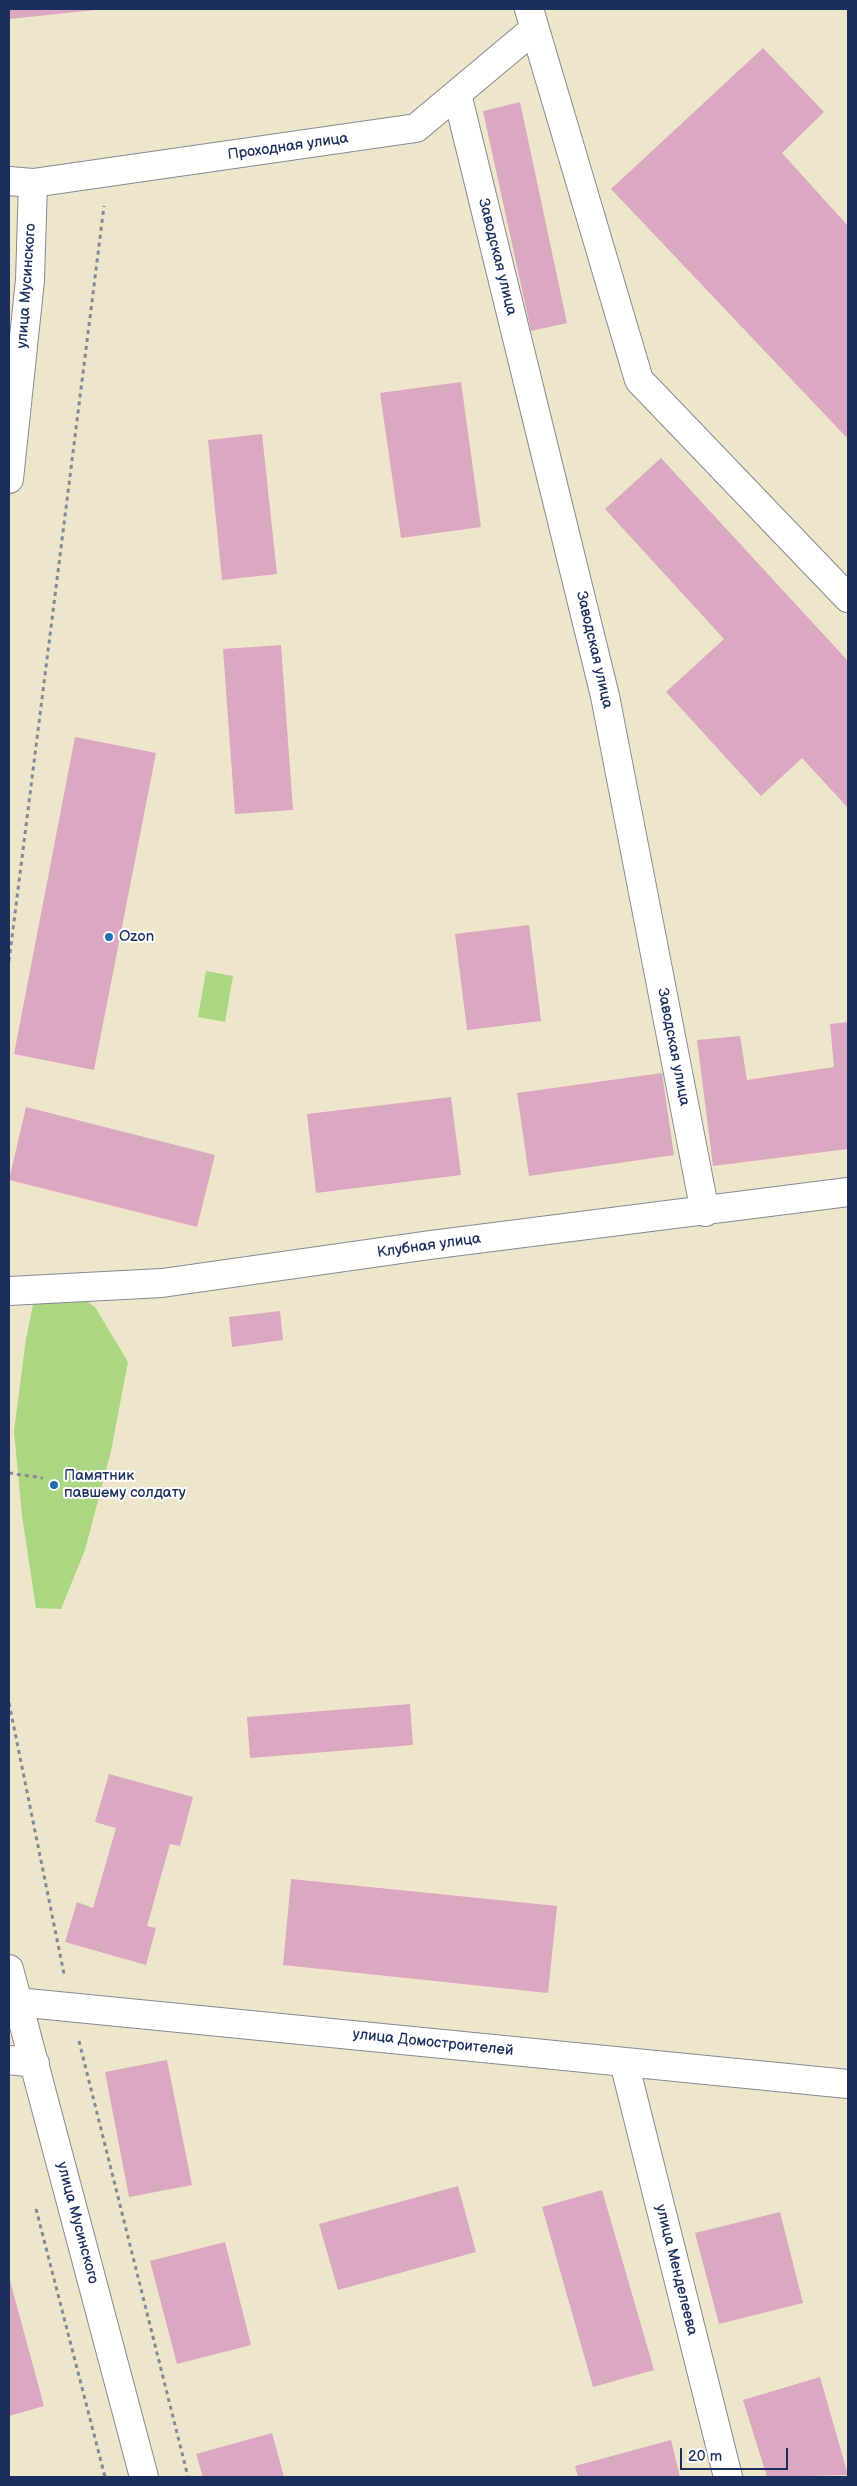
<!DOCTYPE html>
<meta charset="utf-8">
<style>
body{margin:0}
#map{position:relative;width:857px;height:2486px;overflow:hidden;background:#eee6ca;font-family:"Balsamiq Sans",sans-serif}
canvas{display:block}
.frame{position:absolute;inset:0;border:10px solid #1b2f5e;pointer-events:none}
.scale{position:absolute;left:680px;top:2448px;width:108px;height:22px;box-sizing:border-box;border:2px solid #1b2f5e;border-top:0;padding-left:6px;font-size:15px;line-height:18px;white-space:nowrap;color:#1b2f5e;-webkit-text-stroke:4px #fff;paint-order:stroke}
</style>
<div id="map">
<canvas width="857" height="2486"></canvas>
<div class="frame"></div>
<div class="scale">20 m</div>
</div>
<script>
const context = document.querySelector('canvas').getContext('2d');
context.lineJoin = 'round';
function fill(path, color) { context.fillStyle = color; context.fill(path, 'evenodd'); }
const shape = rows => new Path2D(rows.map(r => 'M' + r).join(''));
function strokePath(path, color, width, dash) { context.strokeStyle = color; context.lineWidth = width; context.lineCap = dash ? 'butt' : 'round'; context.setLineDash(dash || []); context.stroke(path); }
function drawText(font, color, halo, rows, align = 'center') {
  context.font = font + ' "Balsamiq Sans",sans-serif'; context.lineWidth = 4; context.setLineDash([]); context.textBaseline = 'middle'; context.strokeStyle = halo; context.fillStyle = color; for (const [text, x, y, turn = 0] of rows) {
    context.save(); context.translate(x, y); context.rotate((+turn || 0) * Math.PI / 180); context.textAlign = isNaN(turn) ? turn : align; if (halo) context.strokeText(text, 0, 0); context.fillText(text, 0, 0); context.restore();
  }
}
const green = shape([
 [206,971,233,976,225,1022,198,1017],
 [82,1298,95,1307,128,1362,111,1451,85,1550,61,1609,36,1608,22,1516,14,1431,26,1339,34,1300]
]);
const building = shape([
 [9,9,96,9,96,10,9,19],
 [763,48,824,112,782,153,848,226,848,439,611,189],
 [520,102,567,323,531,331,483,111],
 [461,382,481,527,401,538,380,393],
 [262,434,277,574,222,580,208,440],
 [661,458,848,661,848,808,802,758,761,796,666,692,724,639,605,509],
 [281,645,293,810,235,814,223,649],
 [75,737,156,753,94,1070,14,1054],
 [529,925,541,1021,467,1030,455,934],
 [848,1022,848,1149,713,1166,697,1040,740,1036,747,1080,834,1067,830,1024],
 [662,1073,674,1155,529,1176,517,1093],
 [451,1097,461,1175,316,1193,307,1114],
 [26,1107,215,1155,197,1227,9,1180],
 [280,1311,283,1340,232,1347,229,1317],
 [410,1704,413,1745,250,1758,247,1717],
 [109,1774,193,1797,180,1846,170,1844,147,1926,156,1928,146,1965,65,1942,77,1902,93,1908,116,1828,95,1822],
 [291,1879,557,1906,548,1993,283,1965],
 [167,2060,192,2185,129,2197,105,2072],
 [458,2186,476,2252,338,2290,319,2224],
 [602,2190,654,2370,593,2387,542,2207],
 [780,2212,803,2303,719,2324,695,2233],
 [225,2242,251,2345,177,2364,150,2261],
 [9,2277,44,2406,9,2416],
 [820,2377,848,2475,767,2477,743,2400],
 [272,2433,284,2477,203,2477,196,2454],
 [671,2440,680,2477,578,2477,575,2466]
]);
const path = shape([
 [9,961,104,206],
 [9,1473,43,1478],
 [9,1703,64,1974],
 [79,2041,188,2477],
 [36,2209,105,2477]
]);
const minor = shape([
 [529,9,639,380,848,598],
 [457,94,605,696,705,1212],
 [9,181,33,183,416,128,533,30],
 [9,479,30,280,33,183],
 [9,1291,162,1283,430,1245,848,1192],
 [9,1969,144,2477],
 [17,2002,848,2084],
 [9,2060,35,2063],
 [624,2062,728,2477]
]);
const markers = [
 [109,937,5,"#1f6fb2"],
 [54,1485,5,"#1f6fb2"]
];
const streetNames = [
 ["Проходная улица",288,147,-8],
 ["Заводская улица",497,257,76],
 ["улица Мусинского",27,286,-86],
 ["Заводская улица",594,650,77],
 ["Заводская улица",673,1047,79],
 ["Клубная улица",429,1246,-8],
 ["улица Домостроителей",433,2043,6],
 ["улица Мусинского",77,2223,75],
 ["улица Менделеева",676,2270,76]
];
const poiNames = [
 ["Ozon",119,937],
 ["Памятник",64,1476],
 ["павшему солдату",64,1493]
];
fill(green, '#abd783');
fill(building, '#daa8c1');
strokePath(minor, '#848a94', 30);
strokePath(path, '#848a94', 3, [4, 4]);
strokePath(minor, '#fff', 28);
for (const [x, y, r, color] of markers) { const dot = new Path2D(); dot.arc(x, y, r, 0, 2 * Math.PI); context.fillStyle = color; context.fill(dot); strokePath(dot, '#fff', 2); }
drawText('15px', '#1b2f5e', '#fff', streetNames);
drawText('15px', '#1b2f5e', '#fff', poiNames, 'left');
</script>
